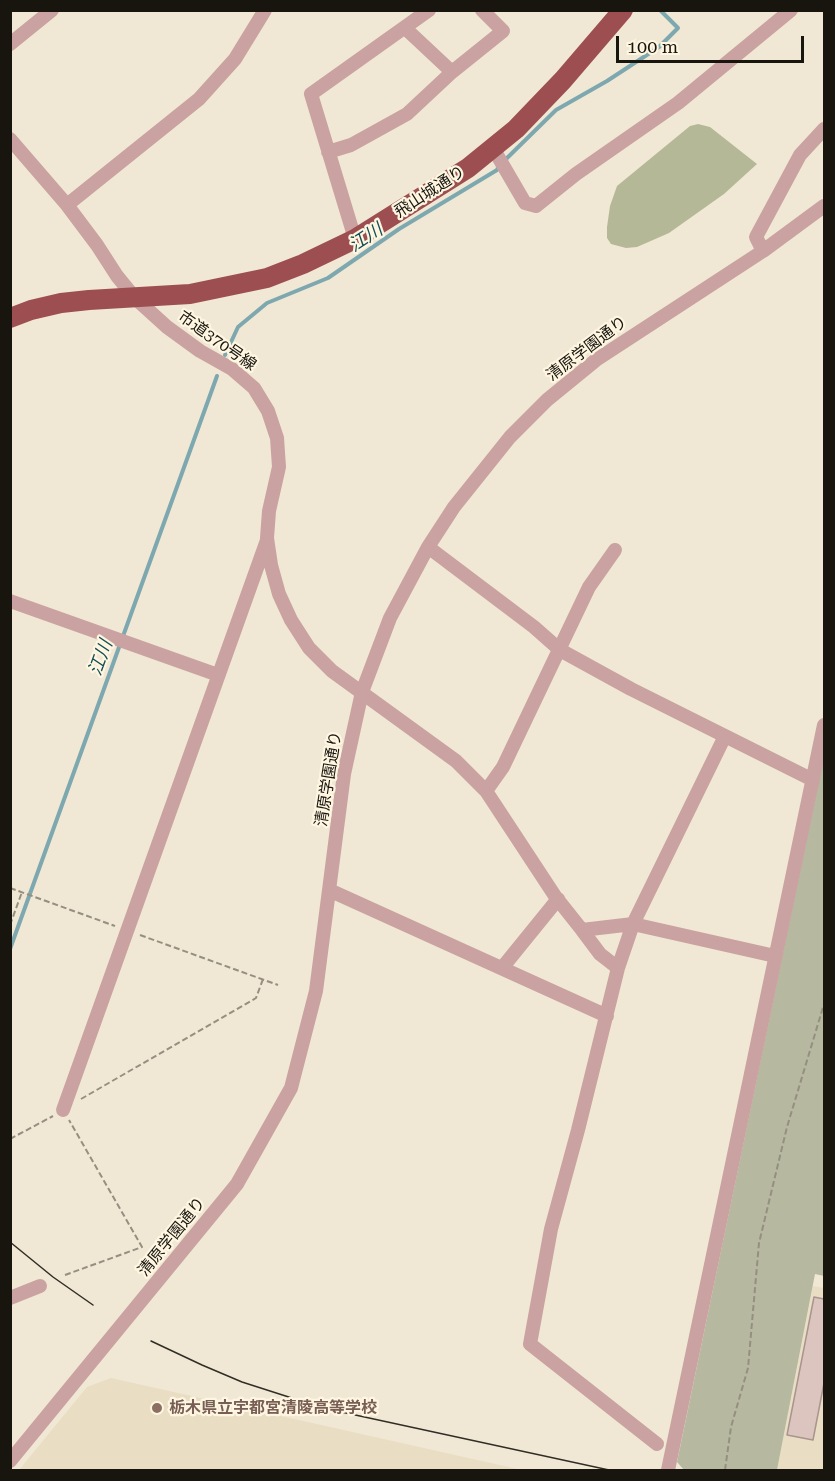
<!DOCTYPE html>
<meta charset="utf-8">
<style>
body{margin:0}
#map{position:relative;width:835px;height:1481px;overflow:hidden;background:#f0e8d4;font-family:"Roboto Serif",serif}
canvas{display:block}
.frame{position:absolute;inset:0;border:12px solid #18150f;pointer-events:none}
.scale{position:absolute;left:616px;top:36px;width:188px;height:27px;box-sizing:border-box;border:3px solid #18150f;border-top:0;padding-left:8px;font-size:18px;line-height:21px;white-space:nowrap;color:#18150f;-webkit-text-stroke:4px #fef6e1;paint-order:stroke}
</style>
<div id="map">
<canvas width="835" height="1481"></canvas>
<div class="frame"></div>
<div class="scale">100 m</div>
</div>
<script>
const context = document.querySelector('canvas').getContext('2d');
context.lineJoin = 'round';
function fill(path, color) { context.fillStyle = color; context.fill(path, 'evenodd'); }
const shape = rows => new Path2D(rows.map(r => 'M' + r).join(''));
function strokePath(path, color, width, dash) { context.strokeStyle = color; context.lineWidth = width; context.lineCap = dash ? 'butt' : 'round'; context.setLineDash(dash || []); context.stroke(path); }
function drawText(font, color, halo, rows, align = 'center') {
  context.font = font + ' "Roboto Serif","Noto Sans JP",serif'; context.lineWidth = 4.5; context.setLineDash([]); context.textBaseline = 'middle'; context.strokeStyle = halo; context.fillStyle = color; for (const [text, x, y, turn = 0] of rows) {
    context.save(); context.translate(x, y); context.rotate((+turn || 0) * Math.PI / 180); context.textAlign = isNaN(turn) ? turn : align; if (halo) context.strokeText(text, 0, 0); context.fillText(text, 0, 0); context.restore();
  }
}
const built = shape([
 [813,1286,824,1288,824,1470,777,1470],
 [111,1378,339,1429,522,1470,19,1470,87,1387]
]);
const green = shape([
 [824,756,824,1276,815,1274,777,1470,684,1470,677,1462]
]);
const forest = shape([
 [698,124,710,127,757,164,724,194,669,233,637,247,626,248,611,244,607,238,607,227,610,206,617,186,690,126]
]);
const stream = shape([
 [504,161,556,110,607,81,659,47,678,28,660,10],
 [225,355,238,327,267,303,328,278,399,229,497,170,499,165],
 [10,949,217,376]
]);
const building = shape([
 [814,1297,824,1299,824,1383,813,1440,787,1435,814,1297]
]);
const path = shape([
 [10,888,115,926],
 [10,925,22,892],
 [140,935,278,985],
 [81,1099,256,998,263,979],
 [10,1139,53,1116],
 [65,1275,142,1247,69,1120],
 [725,1470,731,1427,748,1368,759,1243,787,1127,824,1004]
]);
const minor = shape([
 [405,28,452,72],
 [10,44,52,10],
 [10,139,67,205,97,245,117,276,135,298,167,327,200,351,232,369,254,388,268,411,277,438,279,467,269,511,267,538,271,565,279,594,291,620,309,648,332,671,456,761,486,791,555,896,582,930,633,924,775,956],
 [493,148,525,203,536,206,576,174,678,103,791,10],
 [328,152,351,145,407,114,452,72,503,31,482,10],
 [67,205,199,99,235,59,265,10],
 [355,239,311,94,429,10],
 [763,251,756,237,800,155,824,129],
 [428,547,534,627,560,650,631,689,813,780],
 [10,601,218,675],
 [486,791,503,767,589,587,615,550],
 [329,890,607,1016],
 [582,930,600,954,618,968],
 [502,968,558,899],
 [63,1110,267,540],
 [10,1298,40,1286],
 [657,1444,530,1344,551,1229,578,1130,618,968,633,924,725,736],
 [10,1461,237,1184,291,1088,316,991,344,774,362,692,390,618,428,547,454,507,510,437,547,400,596,360,763,251,824,206],
 [668,1470,824,725]
]);
const highway = shape([
 [10,318,31,310,61,303,89,300,190,294,267,278,303,264,355,239,468,168,516,129,563,80,623,10]
]);
const tram = shape([
 [10,1242,53,1277,93,1305],
 [151,1341,202,1365,242,1382,323,1408,609,1470]
]);
const markers = [
 [157,1408,6,"#8d6e63"]
];
const streetNames = [
 ["飛山城通り",430,192,-33],
 ["市道370号線",217,341,35],
 ["清原学園通り",587,349,-37],
 ["清原学園通り",329,779,-81],
 ["清原学園通り",172,1237,-51]
];
const educationNames = [
 ["栃木県立宇都宮清陵高等学校",169,1408]
];
const waterNames = [
 ["江川",366,238,-33],
 ["江川",101,658,-70]
];
fill(built, '#e9dec3');
fill(green, '#b6b99f');
fill(forest, '#b4b897');
strokePath(stream, '#7ea8af', 4);
fill(building, '#dcc5bf');
strokePath(building, '#aa948f', 1.5);
strokePath(path, '#958f81', 2, [6, 3]);
strokePath(minor, '#caa2a1', 14);
strokePath(highway, '#9d4e51', 20);
strokePath(tram, '#312d26', 1.5);
for (const [x, y, r, color] of markers) { const dot = new Path2D(); dot.arc(x, y, r, 0, 2 * Math.PI); context.fillStyle = color; context.fill(dot); strokePath(dot, '#fef6e1', 2); }
drawText('16px', '#18150f', '#fef6e1', streetNames);
drawText('bold 16px', '#785e54', '#fef6e1', educationNames, 'left');
drawText('italic 18px', '#124f57', '#fef6e1', waterNames);
</script>
